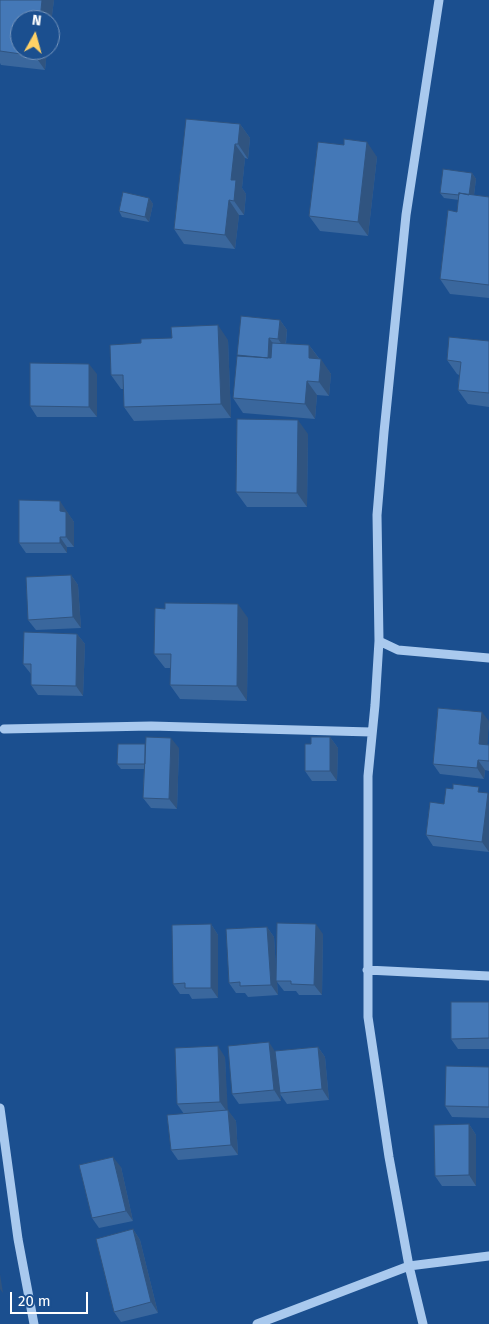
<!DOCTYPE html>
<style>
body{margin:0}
#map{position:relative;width:489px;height:1324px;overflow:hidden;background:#1b4f8f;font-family:"Fira Sans",sans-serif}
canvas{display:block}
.north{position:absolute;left:10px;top:10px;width:50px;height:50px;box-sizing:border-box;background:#1b4f8f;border:1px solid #7695bc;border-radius:50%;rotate:7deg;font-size:14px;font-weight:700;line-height:20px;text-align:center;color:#fff}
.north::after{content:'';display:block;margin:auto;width:18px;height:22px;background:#ffd166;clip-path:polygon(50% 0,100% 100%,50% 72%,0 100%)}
.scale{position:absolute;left:10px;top:1292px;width:78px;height:22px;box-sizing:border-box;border:2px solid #fff;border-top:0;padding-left:6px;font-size:15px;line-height:18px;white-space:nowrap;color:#fff;-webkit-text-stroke:4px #1b4f8f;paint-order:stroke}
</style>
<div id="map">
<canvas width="489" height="1324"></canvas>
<div class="north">N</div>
<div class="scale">20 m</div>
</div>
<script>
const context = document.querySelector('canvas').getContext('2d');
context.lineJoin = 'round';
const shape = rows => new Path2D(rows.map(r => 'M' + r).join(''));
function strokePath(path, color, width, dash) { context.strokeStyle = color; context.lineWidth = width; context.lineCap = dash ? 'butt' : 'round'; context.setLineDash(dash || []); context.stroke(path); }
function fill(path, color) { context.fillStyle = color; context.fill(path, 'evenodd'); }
const minor = shape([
 [379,641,398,650,489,658],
 [4,729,151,726,371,732],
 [367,970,489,976],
 [0,1108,18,1239,34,1324],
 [257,1324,409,1266,489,1256],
 [423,1324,409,1266,389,1157,368,1017,368,776,375,705,379,641,377,515,384,432,406,215,439,0]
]);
const wall = shape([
 [0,0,54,0,50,31,20,50,47,50,45,70,1,65,0,63],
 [240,124,250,138,248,159,245,158,242,188,246,194,244,215,239,215,235,249,184,244,174,229],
 [344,145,377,157,368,236,320,231,309,216],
 [472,173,476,179,474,195,489,197,489,298,450,294,440,279,457,212,459,200,444,198,440,193],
 [149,198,153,204,149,222,122,217,119,211],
 [280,320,287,330,286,344,309,345,331,374,329,396,317,395,315,419,243,413,233,398],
 [172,338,228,340,231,418,134,421,124,407,124,389,121,389,111,375,141,343],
 [489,341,489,407,468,404,458,390,459,375,457,374,447,360],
 [97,374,97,417,37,417,30,406],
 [308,434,307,507,247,507,236,492],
 [67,511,67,512,74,522,74,547,67,547,67,553,26,553,19,543],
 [71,575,78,585,81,628,36,630,28,620],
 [248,618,247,701,180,699,170,685,170,668,165,668,154,654],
 [77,634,85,644,83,696,38,695,31,685,31,674,23,664],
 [489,721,487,744,489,745,489,771,485,770,484,779,440,774,433,764],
 [330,737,338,748,337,781,312,781,305,771,311,744],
 [179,748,177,809,151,808,143,798,144,769,121,769,117,764],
 [482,792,489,795,489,852,433,846,426,835,444,804],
 [211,924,218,935,218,998,192,999,189,994,180,994,173,984],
 [267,927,274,937,276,971,323,934,322,995,299,995,296,991,284,991,277,982,278,995,248,997,245,993,236,993,229,983],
 [489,1002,489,1049,458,1049,451,1039],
 [318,1047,325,1057,329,1100,287,1104,280,1094,281,1101,239,1104,232,1094,275,1051],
 [225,1057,227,1110,236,1121,238,1155,178,1160,171,1150,184,1114,177,1104],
 [489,1067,489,1118,452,1117,445,1106],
 [469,1124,476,1135,476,1186,442,1186,435,1176],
 [121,1167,133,1221,99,1228,92,1218],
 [133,1229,140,1240,158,1313,121,1322,114,1312]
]);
const shadedWall = shape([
 [42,0,54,0,50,31,50,20,40,20],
 [36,50,47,50,45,70,35,56],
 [240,124,250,138,248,159,238,144],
 [367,142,377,157,368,236,358,222],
 [235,144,245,158,242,188,246,194,244,215,234,201,231,180],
 [472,173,476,179,473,202,469,196],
 [149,198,153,204,149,222,145,217],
 [229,200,239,215,235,249,225,235],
 [280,320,287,330,285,349,278,339],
 [218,325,228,340,231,418,221,404],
 [269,338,277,349,275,368,268,358],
 [309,345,320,360,309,358],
 [321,359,331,374,329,396,319,382],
 [89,364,97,374,97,417,89,407],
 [307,381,317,395,315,419,305,404],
 [298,420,308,434,307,507,297,493],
 [60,501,74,522,74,547,66,537,60,511],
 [60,537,67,547,67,553,60,543],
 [71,575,78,585,81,628,73,617],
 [238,604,248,618,247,701,237,686],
 [77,634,85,644,83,696,76,686],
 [482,712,489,721,487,754,479,744],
 [330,737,338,748,337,781,330,771],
 [171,738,179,748,177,809,169,799],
 [478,760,485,770,484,779,477,768],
 [488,793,489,795,489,852,482,842],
 [211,924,218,935,218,998,211,988],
 [316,924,323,934,322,995,314,985],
 [267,927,274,937,278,995,271,985],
 [269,1042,276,1053,281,1101,274,1090],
 [218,1046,225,1057,228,1113,220,1102],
 [318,1047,325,1057,329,1100,322,1089],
 [228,1110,236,1121,238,1155,231,1145],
 [469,1124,476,1135,476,1186,469,1175],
 [113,1157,121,1167,133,1221,126,1211],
 [133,1229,140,1240,158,1313,151,1302],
 [0,1274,3,1293,0,1289]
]);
const building = shape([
 [0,0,42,0,40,20,20,20,20,50,36,50,35,56,0,51,0,0],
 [186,119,240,124,238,144,235,144,231,180,236,180,234,201,229,200,225,235,174,229,186,119],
 [344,139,367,142,358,222,309,216,318,142,344,145,344,139],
 [443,169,472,173,469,195,459,193,459,195,440,193,443,169],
 [123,192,149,198,145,217,119,211,123,192],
 [459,193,489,197,489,285,440,279,448,210,457,212,459,193],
 [241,316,280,320,278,339,269,338,268,358,237,355,241,316],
 [218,325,221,404,124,407,123,375,111,375,110,345,141,343,141,339,172,338,171,327,218,325],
 [449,337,489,341,489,393,458,390,461,362,447,360,449,337],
 [272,343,309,345,309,358,321,359,319,382,307,381,305,404,233,398,237,356,271,358,272,343],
 [30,363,89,364,89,407,30,406,30,363],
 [237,419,298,420,297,493,236,492,237,419],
 [19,500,60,501,60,511,66,512,66,537,60,537,60,543,19,543,19,500],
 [71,575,73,617,28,620,26,577,71,575],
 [165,603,238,604,237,686,170,685,171,654,154,654,155,608,165,609,165,603],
 [24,632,77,634,76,686,31,685,31,664,23,664,24,632],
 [438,708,482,712,479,744,489,745,489,761,478,760,477,768,433,764,438,708],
 [146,737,171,738,169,799,143,798,146,737],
 [311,737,330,737,330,771,305,771,305,744,311,744,311,737],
 [118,744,145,744,145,764,117,764,118,744],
 [453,784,479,787,478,792,488,793,482,842,426,835,430,802,444,804,446,788,453,789,453,784],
 [277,923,316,924,314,985,291,984,291,981,276,981,277,923],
 [211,924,211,988,185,988,185,983,173,984,172,925,211,924],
 [267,927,271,985,240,986,240,982,229,983,226,929,267,927],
 [451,1002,489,1002,489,1038,451,1039,451,1002],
 [269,1042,274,1090,232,1094,228,1046,269,1042],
 [218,1046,220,1102,177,1104,175,1048,218,1046],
 [318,1047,322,1089,280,1093,275,1051,318,1047],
 [446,1066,489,1067,489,1107,445,1106,446,1066],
 [228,1110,231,1145,171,1150,167,1115,228,1110],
 [469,1124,469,1175,435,1176,434,1125,469,1124],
 [113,1157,126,1211,92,1218,79,1165,113,1157],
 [133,1229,151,1302,114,1312,96,1239,133,1229]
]);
strokePath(minor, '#a9c9ee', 9);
fill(wall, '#3a679d');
fill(shadedWall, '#305480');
fill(building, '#4478b7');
strokePath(building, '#305480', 1);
</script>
